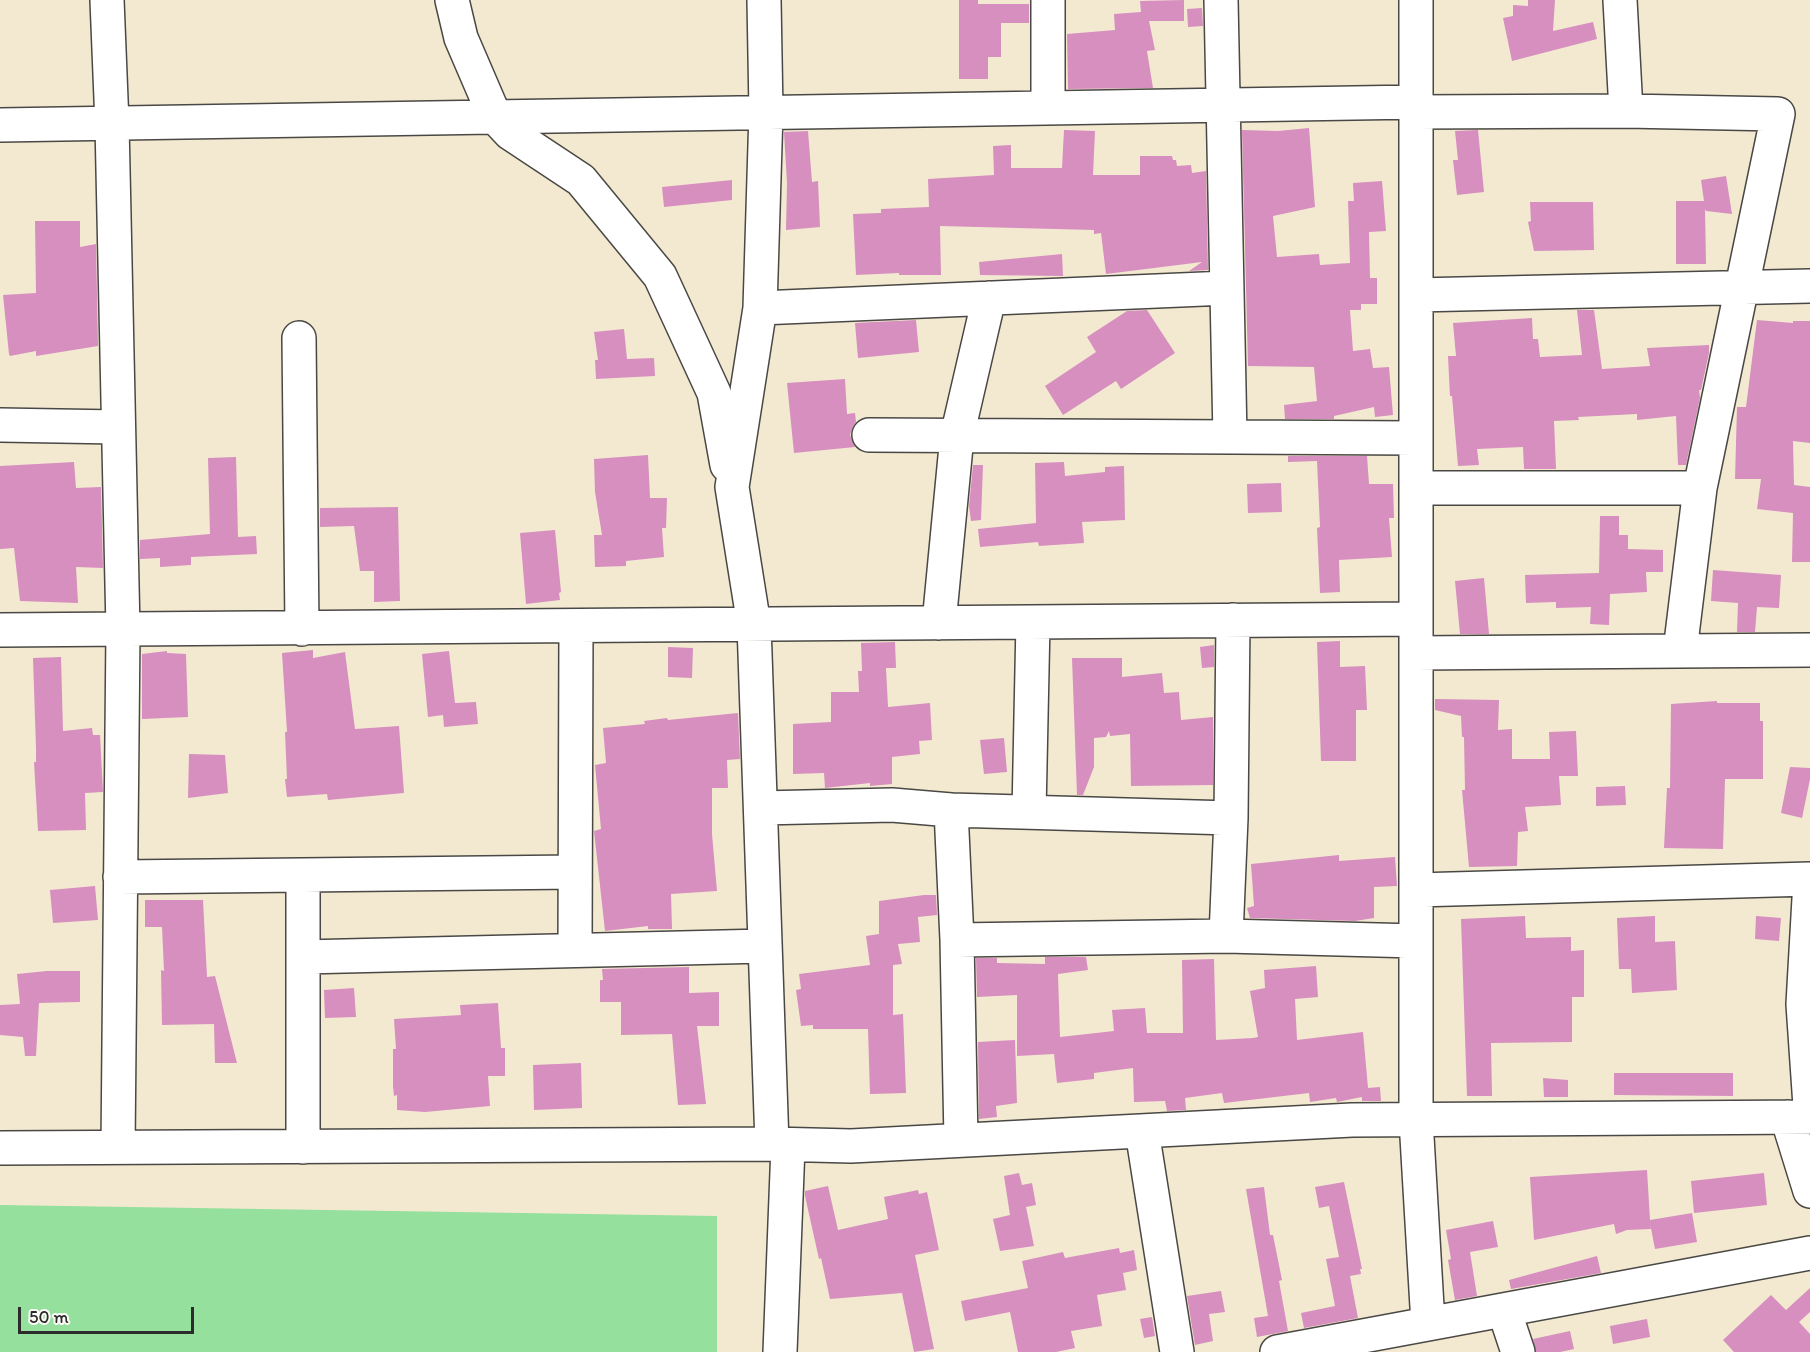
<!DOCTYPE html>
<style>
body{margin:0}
#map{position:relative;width:1810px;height:1352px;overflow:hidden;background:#f3e9d1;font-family:Itim,sans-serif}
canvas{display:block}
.scale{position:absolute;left:18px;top:1307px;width:176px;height:27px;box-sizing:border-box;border:3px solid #2b2b2b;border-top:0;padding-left:8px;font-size:18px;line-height:21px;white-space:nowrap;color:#2b2b2b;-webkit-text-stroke:4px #fdfcf7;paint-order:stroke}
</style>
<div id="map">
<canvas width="1810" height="1352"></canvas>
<div class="scale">50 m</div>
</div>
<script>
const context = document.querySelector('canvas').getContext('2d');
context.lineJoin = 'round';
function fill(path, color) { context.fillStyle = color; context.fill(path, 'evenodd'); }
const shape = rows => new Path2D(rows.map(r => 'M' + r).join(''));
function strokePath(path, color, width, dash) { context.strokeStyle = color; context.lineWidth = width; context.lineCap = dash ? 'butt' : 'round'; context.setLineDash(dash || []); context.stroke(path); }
const green = shape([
 [0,1205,717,1216,717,1352,0,1352]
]);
const building = shape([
 [959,0,978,0,978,4,1029,4,1029,23,1001,23,1001,57,988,57,988,79,959,79],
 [1184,0,1184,21,1149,21,1155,50,1147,51,1153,88,1068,89,1067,34,1115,30,1114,14,1141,12,1140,1],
 [1528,0,1555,0,1553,31,1593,22,1597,39,1512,61,1503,18,1513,16,1513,5,1528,6],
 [1202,8,1203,26,1188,27,1187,9],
 [1309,128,1315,207,1273,216,1277,257,1319,254,1320,265,1350,263,1348,201,1354,201,1353,183,1382,181,1386,231,1369,232,1370,278,1377,278,1377,304,1361,304,1361,310,1350,310,1353,351,1370,349,1373,368,1389,367,1393,415,1375,417,1374,407,1334,416,1334,419,1285,419,1284,405,1317,401,1314,367,1248,366,1242,130,1278,131],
 [1064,130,1095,131,1093,175,1140,175,1140,156,1172,156,1173,160,1176,160,1177,166,1191,165,1192,173,1206,171,1208,270,1189,271,1202,262,1106,274,1101,233,1094,234,1094,230,940,226,941,275,899,275,899,273,856,275,853,214,881,213,881,209,929,207,928,179,994,175,993,146,1011,145,1011,168,1062,168],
 [1478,130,1484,192,1457,195,1453,160,1458,160,1455,131],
 [808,131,812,182,818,181,820,227,786,230,787,183,784,132],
 [1726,176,1732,214,1706,211,1705,209,1706,264,1676,264,1676,201,1704,201,1701,180],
 [732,180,732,200,664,207,662,187],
 [1530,202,1593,202,1594,250,1534,251,1528,222,1531,221],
 [35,221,80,221,80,247,96,244,98,346,36,356,36,351,10,356,9,354,3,295,36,293],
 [1062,254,1063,276,980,275,979,262],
 [1147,310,1175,353,1121,389,1116,381,1063,415,1045,386,1096,352,1087,337,1127,311],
 [1577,310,1594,310,1602,369,1650,366,1647,348,1709,345,1709,353,1701,390,1699,390,1700,398,1686,465,1678,465,1676,416,1637,420,1637,414,1578,417,1579,420,1554,421,1556,469,1524,469,1523,447,1477,449,1479,465,1458,466,1452,396,1450,396,1448,356,1456,356,1453,323,1532,318,1533,339,1538,339,1540,357,1582,355],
 [916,320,919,352,858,358,855,323],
 [1757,320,1793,323,1793,321,1810,321,1810,443,1793,441,1794,485,1810,487,1810,562,1792,562,1793,513,1757,509,1761,479,1735,479,1737,407,1746,407],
 [624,329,627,359,654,358,655,376,596,379,595,360,598,360,594,332],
 [845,379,847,414,855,413,856,422,853,426,850,435,855,447,794,453,787,383],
 [648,455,650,498,667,498,666,528,662,528,664,557,626,561,626,566,595,567,594,535,602,535,595,492,594,459],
 [1288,456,1367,456,1369,484,1393,484,1394,518,1389,518,1392,557,1339,560,1340,592,1320,593,1317,528,1320,527,1317,461,1288,462],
 [236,457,238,537,256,536,257,554,191,557,191,565,160,567,160,558,140,559,140,540,210,534,208,458],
 [74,462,76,488,101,487,103,568,76,567,78,603,20,601,14,548,0,549,0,466],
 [1064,462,1065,476,1105,472,1105,467,1124,466,1125,520,1082,522,1084,543,1039,546,1038,542,980,547,978,529,1036,523,1035,463],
 [973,465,983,465,981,520,971,521,969,506],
 [1281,483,1282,512,1248,513,1247,484],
 [398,507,400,601,374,602,374,571,360,571,354,526,320,527,320,508],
 [1600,516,1619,516,1619,535,1628,535,1628,549,1663,550,1663,572,1646,572,1647,592,1610,594,1609,625,1590,624,1591,607,1556,608,1556,602,1526,603,1525,575,1599,573],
 [555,530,561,592,559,593,560,600,526,604,520,533],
 [1713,570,1781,575,1779,608,1757,607,1755,632,1737,632,1738,603,1711,601],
 [1484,578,1489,634,1460,634,1455,581],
 [1340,641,1340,667,1365,666,1367,710,1356,710,1356,761,1321,761,1317,642],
 [895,642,896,668,886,668,888,707,930,703,932,740,919,741,920,754,892,757,892,784,870,786,870,783,825,788,824,773,793,774,793,724,831,722,831,692,859,692,858,671,862,671,861,643],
 [1214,645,1214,667,1202,668,1200,647],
 [668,647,693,648,692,678,668,677],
 [313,650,313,658,345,652,355,729,399,726,404,793,328,800,327,794,287,797,285,779,287,779,285,732,287,732,282,653],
 [167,651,167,653,186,654,188,717,142,719,142,654],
 [449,651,455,703,476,702,478,724,444,727,443,715,428,717,422,654],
 [61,657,63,731,92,728,93,735,100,735,103,792,85,793,86,830,38,831,34,762,36,762,36,748,33,658],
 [1072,658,1122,658,1122,677,1162,673,1164,693,1179,692,1181,720,1213,717,1213,785,1131,786,1130,734,1110,736,1109,731,1106,737,1094,738,1094,767,1083,795,1077,795],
 [1435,699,1499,700,1498,730,1512,729,1512,759,1550,759,1549,732,1576,731,1578,776,1559,776,1561,805,1525,807,1528,831,1518,832,1517,866,1469,867,1462,790,1465,790,1464,737,1462,737,1461,716,1435,710],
 [1717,701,1717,703,1760,703,1760,721,1763,721,1763,779,1725,779,1723,849,1664,848,1667,788,1670,788,1671,704],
 [738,713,740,759,727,760,728,788,712,788,712,834,717,891,671,894,672,929,648,929,648,926,605,931,594,831,601,829,595,765,606,763,603,728,645,724,644,721,667,718,668,720],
 [1004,738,1007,772,984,774,980,740],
 [189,754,225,755,228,793,188,798],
 [1790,767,1810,768,1810,779,1802,818,1781,813],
 [1625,786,1626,805,1596,806,1596,787],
 [1339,855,1339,861,1395,857,1397,886,1374,887,1374,918,1355,921,1250,918,1247,908,1254,906,1251,864],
 [95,886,98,920,53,923,50,890],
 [924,895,936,895,937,915,918,917,920,942,898,944,902,964,893,965,893,1015,903,1014,906,1093,870,1094,868,1029,813,1029,813,1025,801,1026,796,990,801,989,799,974,870,965,866,936,879,934,879,901],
 [145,900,203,900,207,977,215,976,237,1063,215,1063,214,1024,162,1025,161,970,164,971,162,927,145,927],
 [1525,916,1526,938,1571,937,1571,951,1584,950,1584,997,1572,997,1572,1042,1491,1043,1492,1096,1467,1096,1461,919],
 [1655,916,1655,942,1675,941,1677,990,1632,993,1631,969,1619,969,1617,918],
 [1756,916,1781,918,1779,941,1755,939],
 [1045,957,1086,957,1088,970,1058,974,1060,1037,1114,1031,1112,1010,1145,1008,1147,1033,1183,1033,1182,960,1214,959,1216,1040,1253,1038,1258,1037,1250,991,1265,988,1264,970,1316,966,1318,997,1295,999,1297,1040,1363,1032,1368,1088,1380,1087,1381,1101,1362,1101,1362,1097,1337,1102,1336,1098,1310,1102,1309,1093,1224,1103,1222,1093,1185,1098,1186,1110,1167,1111,1165,1101,1134,1102,1133,1068,1094,1073,1094,1079,1057,1083,1054,1054,1017,1056,1017,995,977,997,976,958,997,958,997,963,1045,964],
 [689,967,689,993,719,992,719,1026,697,1026,706,1104,678,1105,672,1034,621,1035,621,1002,600,1002,600,980,603,980,602,969],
 [47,971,80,971,80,1002,39,1003,36,1056,25,1056,23,1037,0,1035,0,1005,20,1004,17,974],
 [354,988,356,1017,325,1018,324,990],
 [498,1003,501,1048,505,1048,505,1076,488,1076,490,1106,425,1112,397,1110,397,1095,394,1096,393,1086,393,1049,396,1049,394,1019,461,1015,460,1005],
 [1015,1040,1017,1103,996,1106,997,1117,979,1119,978,1042],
 [581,1063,582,1108,534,1110,533,1065],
 [1614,1073,1733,1073,1733,1096,1614,1095],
 [1543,1078,1568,1080,1568,1097,1544,1097],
 [1647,1170,1650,1220,1692,1213,1697,1242,1655,1249,1650,1223,1651,1229,1627,1230,1616,1234,1614,1224,1534,1240,1530,1177],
 [1019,1173,1022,1185,1032,1183,1036,1205,1026,1207,1034,1246,1000,1251,993,1219,1010,1215,1004,1176],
 [1764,1173,1767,1205,1694,1213,1691,1181],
 [1344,1182,1362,1269,1360,1269,1361,1274,1350,1276,1358,1318,1304,1328,1301,1313,1335,1306,1326,1259,1339,1257,1329,1206,1319,1208,1315,1187],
 [828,1186,838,1230,888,1219,884,1197,918,1190,919,1194,927,1192,939,1250,915,1255,934,1349,914,1352,902,1293,830,1299,821,1258,819,1259,805,1196,805,1191],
 [1264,1187,1270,1235,1273,1235,1282,1280,1279,1281,1288,1331,1257,1337,1254,1318,1268,1316,1246,1189],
 [1493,1221,1498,1247,1470,1252,1477,1296,1455,1300,1448,1260,1451,1259,1446,1230],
 [1119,1248,1120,1253,1134,1250,1137,1270,1123,1273,1126,1290,1097,1295,1102,1326,1071,1331,1075,1348,1056,1352,1018,1352,1010,1312,965,1321,961,1301,1028,1288,1022,1261,1063,1252,1065,1258],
 [1597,1256,1601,1273,1511,1289,1509,1280],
 [1810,1288,1810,1312,1799,1322,1810,1334,1810,1352,1734,1352,1723,1340,1771,1295,1786,1310],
 [1221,1291,1225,1312,1209,1314,1213,1341,1195,1345,1187,1296],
 [1152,1317,1155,1336,1144,1338,1140,1319],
 [1647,1319,1650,1337,1613,1344,1610,1326],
 [1570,1331,1574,1349,1560,1352,1536,1352,1533,1339]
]);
const minor = shape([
 [107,0,112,124,123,630,118,1147],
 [452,0,461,38,495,117,510,133,581,180,660,276,714,393,727,465],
 [764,0,766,112,760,308,732,487,754,625,772,1144],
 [1221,0,1230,437],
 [1416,0,1416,1120,1428,1324],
 [1620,0,1626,111],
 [1048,107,1048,0],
 [1416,112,1626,111,1778,114,1700,488,1680,651],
 [0,125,1416,102],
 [1416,295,1810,286],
 [760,308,1227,288],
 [299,338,302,629],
 [0,425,118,427],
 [869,435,1416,438],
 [1416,488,1700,488],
 [939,623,957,436,989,298],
 [0,630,1416,619],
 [1416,653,1810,650],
 [761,808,892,805,951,810,957,940,961,1140],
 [951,810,1231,818],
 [1029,812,1033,622],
 [120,877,575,872],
 [1810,881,1803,1004,1810,1106],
 [1416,890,1810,879],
 [1226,936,1231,818,1233,620],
 [957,940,1226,936,1416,941],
 [575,950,576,626],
 [303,957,765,946],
 [1787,1117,1810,1191],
 [1142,1131,1177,1352],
 [303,1147,303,875],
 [0,1148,772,1144,851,1146,1352,1120,1810,1117],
 [1504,1310,1518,1352],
 [780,1352,788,1146],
 [1277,1352,1810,1253]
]);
fill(green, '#94e09c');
fill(building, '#d68fbf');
strokePath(minor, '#494844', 36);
strokePath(minor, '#fff', 33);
</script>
